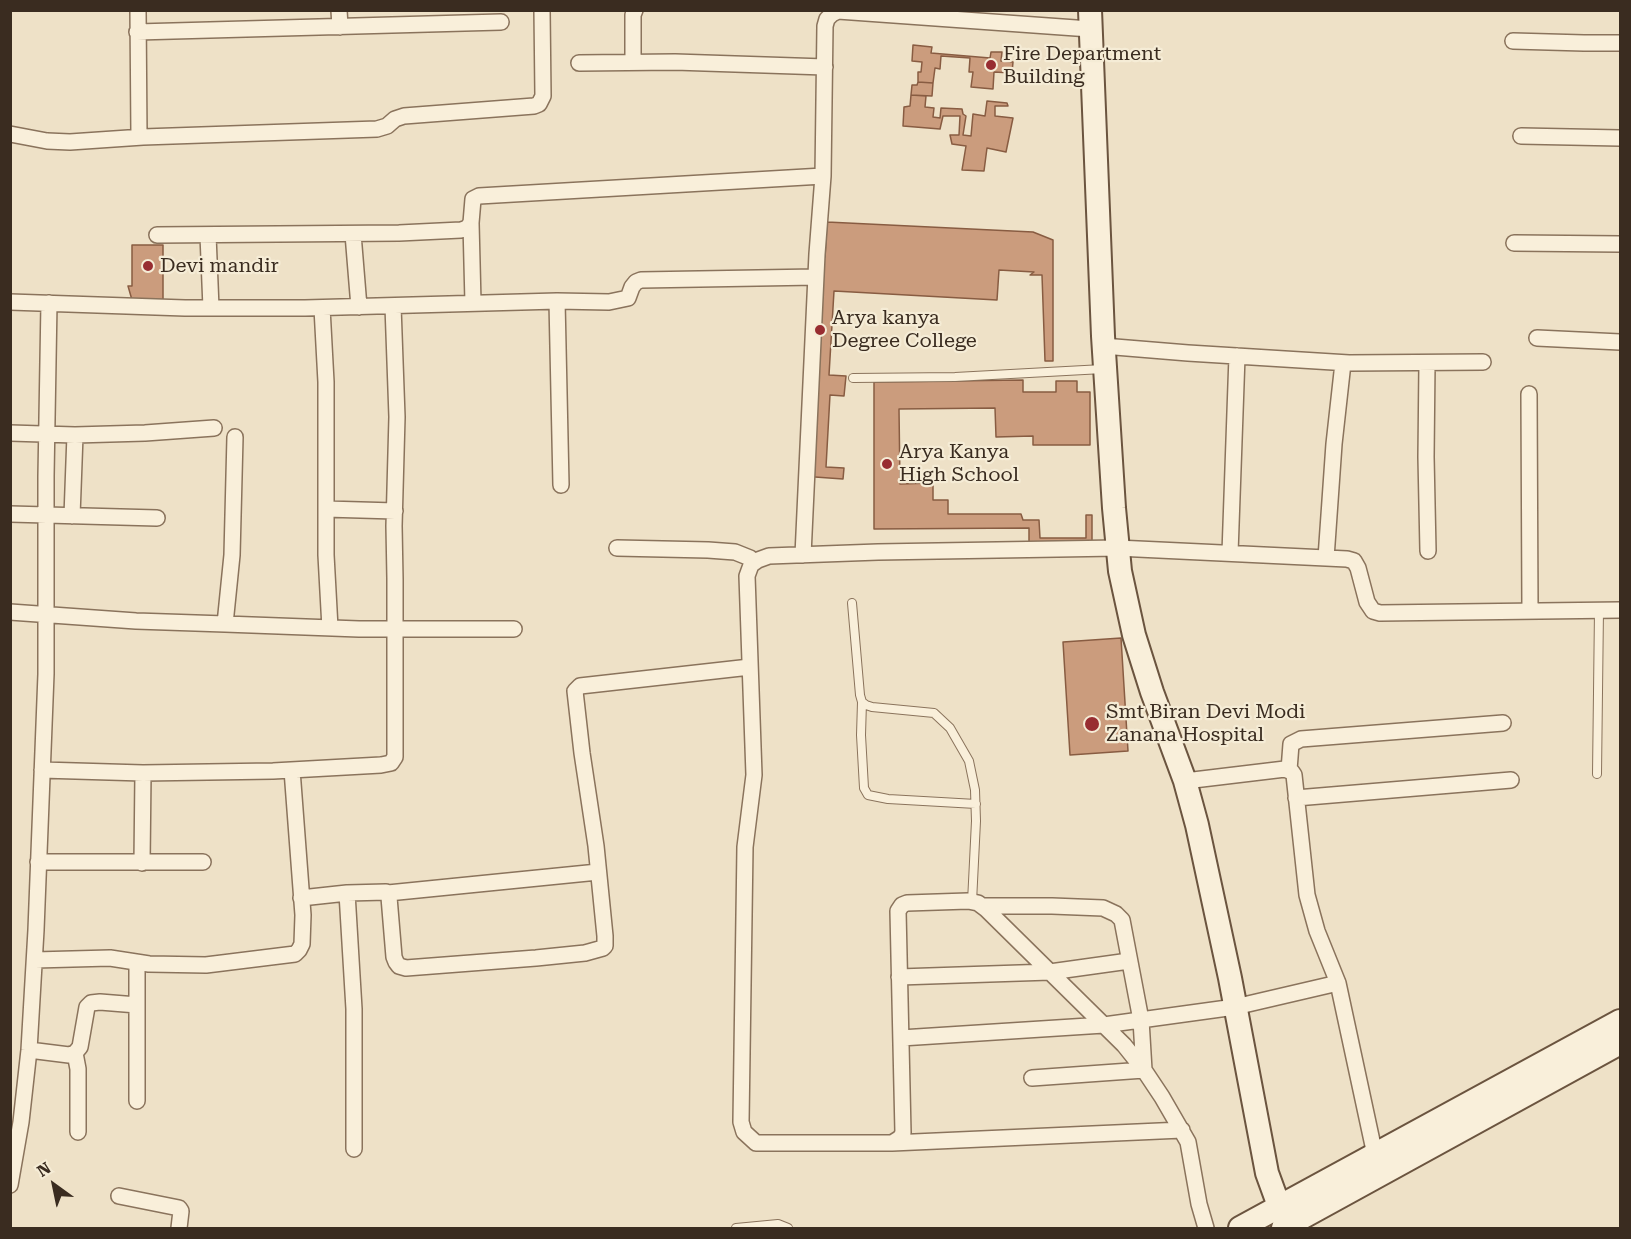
<!DOCTYPE html>
<style>
body{margin:0}
#map{position:relative;width:1631px;height:1239px;overflow:hidden;background:#eee1c7;font-family:"Roboto Serif",serif}
canvas{display:block}
.frame{position:absolute;inset:0;border:12px solid #3a2c20;pointer-events:none}
.north{position:absolute;left:24px;top:1155px;width:60px;height:60px;-webkit-text-stroke:4px #f5ecd6;paint-order:stroke;rotate:327deg;font-size:16px;font-weight:700;line-height:24px;text-align:center;color:#3a2c20}
.north::after{content:'';display:block;margin:auto;width:21px;height:27px;background:#3a2c20;clip-path:polygon(50% 0,100% 100%,50% 72%,0 100%)}
</style>
<div id="map">
<canvas width="1631" height="1239"></canvas>
<div class="frame"></div>
<div class="north">N</div>
</div>
<script>
const context = document.querySelector('canvas').getContext('2d');
context.lineJoin = 'round';
function fill(path, color) { context.fillStyle = color; context.fill(path, 'evenodd'); }
const shape = rows => new Path2D(rows.map(r => 'M' + r).join(''));
function strokePath(path, color, width, dash) { context.strokeStyle = color; context.lineWidth = width; context.lineCap = dash ? 'butt' : 'round'; context.setLineDash(dash || []); context.stroke(path); }
function drawText(font, color, halo, rows, align = 'center') {
  context.font = font + ' "Roboto Serif",serif'; context.lineWidth = 4.5; context.setLineDash([]); context.textBaseline = 'middle'; context.strokeStyle = halo; context.fillStyle = color; for (const [text, x, y, turn = 0] of rows) {
    context.save(); context.translate(x, y); context.rotate((+turn || 0) * Math.PI / 180); context.textAlign = isNaN(turn) ? turn : align; if (halo) context.strokeText(text, 0, 0); context.fillText(text, 0, 0); context.restore();
  }
}
const building = shape([
 [913,45,932,47,931,53,990,58,991,52,1002,52,1001,61,1013,62,1012,73,994,72,993,89,971,87,973,72,969,72,970,58,941,56,940,69,935,68,933,83,918,82,918,72,921,72,922,62,912,61,913,45],
 [918,82,933,83,932,96,911,95,912,85,917,85,918,82],
 [911,95,926,96,925,107,934,108,933,117,940,118,941,108,962,109,963,114,966,116,963,135,971,136,973,114,985,116,987,101,1007,103,1008,106,995,106,995,116,1013,118,1006,152,987,148,984,171,962,170,966,146,952,144,950,135,959,135,960,116,943,116,940,129,903,126,904,107,910,106,911,95],
 [827,222,1033,232,1053,240,1053,361,1045,361,1042,275,1030,275,1034,272,999,270,997,300,834,291,829,375,846,376,844,396,830,395,826,467,844,468,843,479,801,476,813,257,825,257,827,222],
 [132,245,163,245,163,303,132,300,128,286,132,286,132,245],
 [1023,380,1023,392,1056,392,1056,381,1077,381,1077,392,1090,392,1090,445,1033,445,1033,436,996,437,995,408,899,409,900,484,933,483,933,500,948,500,948,514,1021,514,1023,520,1039,520,1040,538,1086,538,1086,515,1092,515,1092,541,1029,542,1029,528,874,529,874,382,1023,380],
 [1121,638,1128,751,1070,755,1063,642,1121,638]
]);
const lane = shape([
 [853,378,955,377,1103,369],
 [852,603,860,695,862,702,866,705,872,707,934,713,950,728,969,761,975,790,976,821,972,902],
 [862,702,861,735,864,788,868,795,888,799,976,804],
 [1597,774,1599,610],
 [736,1228,778,1224,788,1228]
]);
const street = shape([
 [138,10,139,137],
 [339,10,340,27],
 [137,32,501,22],
 [1513,41,1584,43,1620,43],
 [633,62,633,15,635,10],
 [579,63,675,62,825,67],
 [10,134,47,141,70,142,143,137,377,129,387,126,395,119,404,116,534,106,539,104,543,96,542,10],
 [1521,136,1620,138],
 [471,223,473,303],
 [353,234,359,307],
 [157,235,399,233,461,230,467,228,471,223,473,199,479,196,823,176],
 [208,235,211,308],
 [1514,243,1620,244],
 [557,301,561,485],
 [10,302,185,308,305,308,557,301,609,302,628,298,632,287,636,282,641,280,816,277],
 [322,308,326,382,326,555,330,628],
 [1537,338,1620,342],
 [1103,346,1188,353,1349,363,1483,362],
 [1427,363,1426,457,1428,551],
 [1529,394,1530,611],
 [10,433,75,435,145,433,214,428],
 [326,509,395,511],
 [10,514,157,518],
 [72,516,75,435],
 [617,548,708,550,735,552,750,558,755,562],
 [1230,553,1237,356],
 [803,555,817,254,823,176,825,26,827,19,832,14,838,11,1090,29],
 [1326,558,1334,444,1343,363],
 [10,612,136,621,225,624,359,629,514,629],
 [225,624,232,555,235,437],
 [42,770,143,773,273,771,381,765,391,763,395,757,395,579,394,526,397,417,393,306],
 [1289,770,1291,744,1301,739,1503,723],
 [1185,781,1285,769,1292,772,1294,775,1307,895,1317,931,1338,983,1375,1155],
 [1296,798,1511,780],
 [38,862,203,862],
 [142,863,143,773],
 [347,893,354,1009,354,1149],
 [388,893,598,872],
 [301,898,347,893,386,892,389,897,394,957,396,962,399,966,406,968,536,958,585,953,603,948,605,946,605,936,596,846,582,753,575,691,580,686,750,667],
 [983,906,1052,906,1103,908,1116,914,1122,920,1141,1020,1144,1070,1032,1078],
 [35,960,110,958,149,964,206,965,295,954,299,950,302,944,303,915,292,770],
 [137,962,137,1101],
 [899,977,1050,972,1129,961],
 [901,1038,1104,1025,1235,1007,1338,983],
 [29,1050,69,1055,75,1053,80,1047,87,1007,91,1003,100,1002,137,1005],
 [75,1053,78,1069,78,1132],
 [892,1143,1182,1130],
 [10,1185,21,1122,29,1050,36,930,46,674,46,476,49,303],
 [119,1196,179,1208,181,1211,179,1228],
 [1206,1228,1199,1204,1188,1142,1162,1097,1144,1070,1124,1045,986,909,978,903,968,901,907,903,902,905,898,911,903,1133,900,1138,892,1143,756,1143,744,1132,741,1122,745,847,754,775,747,576,751,565,758,560,769,556,878,552,1117,548,1347,559,1354,561,1358,568,1367,602,1373,611,1380,613,1620,610]
]);
const secondary = shape([
 [1090,10,1103,336,1114,508,1120,571,1134,635,1152,692,1185,781,1197,825,1230,978,1267,1173,1287,1228],
 [1240,1228,1620,1021],
 [1283,1228,1620,1043]
]);
const markers = [
 [991,65,6,"#982d31"],
 [148,266,6,"#982d31"],
 [820,330,6,"#982d31"],
 [887,464,6,"#982d31"],
 [1092,724,8,"#982d31"]
];
const poiNames = [
 ["Fire Department",1003,54],
 ["Building",1003,77],
 ["Devi mandir",160,266],
 ["Arya kanya",832,318],
 ["Degree College",832,341],
 ["Arya Kanya",899,452],
 ["High School",899,475],
 ["Smt Biran Devi Modi",1106,712],
 ["Zanana Hospital",1106,735]
];
fill(building, '#cb9c7d');
strokePath(building, '#885c42', 1.5);
strokePath(lane, '#8a735c', 10);
strokePath(street, '#8a735c', 18);
strokePath(secondary, '#6b543f', 26);
strokePath(lane, '#f9efda', 8);
strokePath(street, '#f9efda', 15);
strokePath(secondary, '#f9efda', 22);
for (const [x, y, r, color] of markers) { const dot = new Path2D(); dot.arc(x, y, r, 0, 2 * Math.PI); context.fillStyle = color; context.fill(dot); strokePath(dot, '#f5ecd6', 2); }
drawText('20px', '#3a2c20', '#f5ecd6', poiNames, 'left');
</script>
